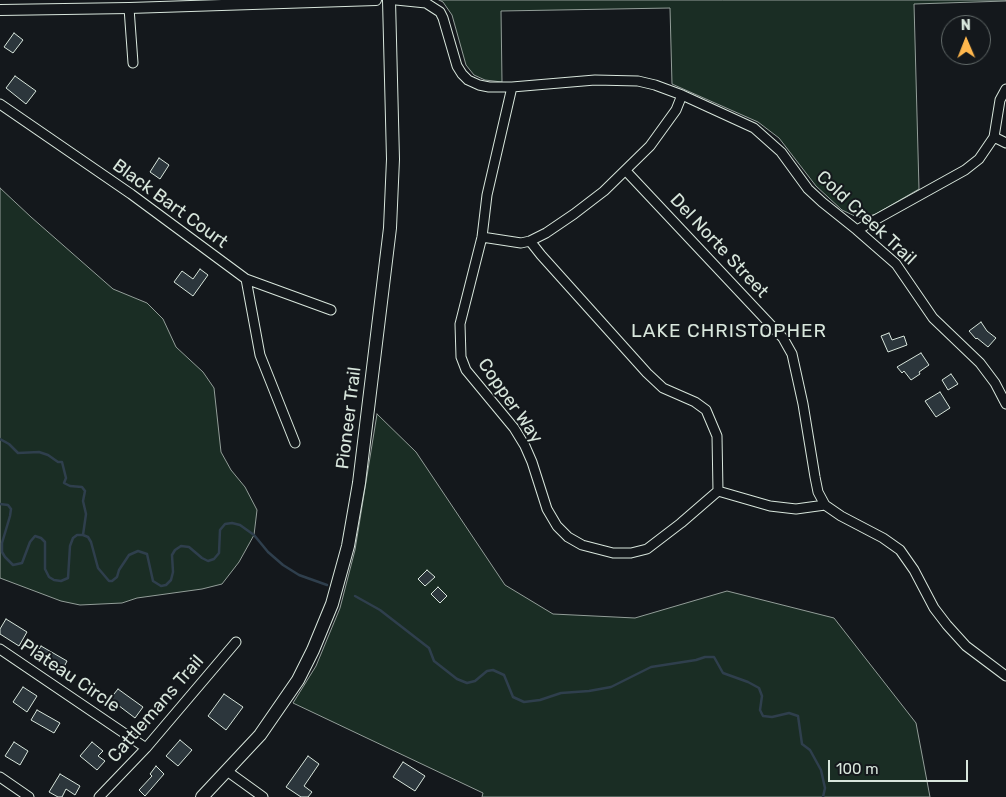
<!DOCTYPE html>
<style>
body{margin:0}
#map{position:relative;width:1006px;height:797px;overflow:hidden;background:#14181c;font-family:Rubik,sans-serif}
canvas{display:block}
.north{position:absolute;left:941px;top:15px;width:50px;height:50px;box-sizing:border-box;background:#14181c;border:1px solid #626a69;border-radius:50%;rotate:359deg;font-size:14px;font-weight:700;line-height:20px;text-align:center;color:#d8e6dc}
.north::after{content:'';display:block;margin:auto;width:18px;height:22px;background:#ffb74d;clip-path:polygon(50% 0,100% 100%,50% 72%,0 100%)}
.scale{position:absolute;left:828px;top:760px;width:140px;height:22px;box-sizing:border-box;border:2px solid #d8e6dc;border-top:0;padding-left:6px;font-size:15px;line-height:18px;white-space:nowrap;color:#d8e6dc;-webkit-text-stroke:4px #14181c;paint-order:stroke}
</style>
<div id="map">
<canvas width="1006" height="797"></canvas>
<div class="north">N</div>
<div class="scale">100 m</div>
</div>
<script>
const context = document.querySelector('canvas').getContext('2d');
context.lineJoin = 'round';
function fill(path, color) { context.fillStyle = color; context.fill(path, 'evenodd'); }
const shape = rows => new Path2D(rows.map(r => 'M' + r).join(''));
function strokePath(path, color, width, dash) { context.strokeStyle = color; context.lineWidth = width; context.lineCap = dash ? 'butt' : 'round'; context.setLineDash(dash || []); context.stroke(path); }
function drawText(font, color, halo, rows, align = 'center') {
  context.font = font + ' Rubik,sans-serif'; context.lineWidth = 4; context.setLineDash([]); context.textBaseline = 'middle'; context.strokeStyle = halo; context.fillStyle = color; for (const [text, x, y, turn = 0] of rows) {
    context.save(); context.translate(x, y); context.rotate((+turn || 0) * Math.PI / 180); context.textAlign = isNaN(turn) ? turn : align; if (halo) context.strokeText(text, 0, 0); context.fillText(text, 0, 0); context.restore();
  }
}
const green = shape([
 [439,0,1006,0,1006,1,914,4,919,189,876,214,865,217,857,217,842,210,816,186,779,138,758,122,672,84,670,8,501,11,502,82,485,80,474,75,466,65,452,15,443,2,439,0],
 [0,188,31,217,113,289,147,303,163,319,176,347,203,372,214,388,221,452,231,470,245,487,257,510,254,535,239,562,222,584,202,589,137,598,122,603,80,605,61,601,0,578,0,188],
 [377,414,416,452,505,585,553,614,635,618,727,591,834,618,916,723,930,797,482,797,483,793,293,703,316,666,340,608,355,550,377,414]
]);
const stream = shape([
 [0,439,9,444,18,453,39,452,48,455,58,462,62,462,66,478,64,483,70,486,82,487,85,491,83,501,86,514,83,535],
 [0,504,8,505,11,509,10,516,2,543,2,552,5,557,13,565,22,563,30,542,35,536,41,538,45,542,45,569,49,577,54,580,61,581,68,578,70,546,73,538,77,535,83,535,88,537,91,542,98,568,109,581,112,581,117,577,119,570,129,555,138,551,147,554,153,581,161,586,166,585,171,580,173,572,172,555,175,550,181,546,189,547,202,558,208,561,214,559,219,553,220,530,225,524,232,523,240,525,254,535,268,552,283,565,299,575,327,585],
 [355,596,380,610,429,648,434,661,457,679,467,683,475,681,487,671,493,670,504,675,513,697,524,702,540,700,561,693,589,691,611,687,651,667,696,660,705,657,714,657,723,673,748,682,759,688,762,696,760,710,763,716,772,717,789,713,798,716,802,744,810,750,821,770,825,788,823,797]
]);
const building = shape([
 [14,33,23,40,13,53,4,47,14,33],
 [15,76,36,91,26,104,6,88,15,76],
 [159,158,169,165,160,179,150,172,159,158],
 [200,269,208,275,193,296,174,282,182,271,193,279,200,269],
 [981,322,987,331,996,338,988,347,977,338,976,339,969,331,981,322],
 [889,333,892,340,904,336,907,345,888,352,881,336,889,333],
 [921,353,929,365,919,372,920,374,911,380,904,371,902,373,897,367,921,353],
 [951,374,958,384,948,390,942,380,951,374],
 [940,392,950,408,936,417,925,401,940,392],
 [427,570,435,577,425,586,418,579,427,570],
 [438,587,447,596,440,603,431,594,438,587],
 [6,619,27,632,19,646,0,634,0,629,6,619],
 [41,646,67,661,61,673,34,658,41,646],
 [23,687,37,696,27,712,13,702,23,687],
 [118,689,143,707,135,718,110,699,118,689],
 [224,694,243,707,226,730,208,716,224,694],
 [37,710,60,723,54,733,31,720,37,710],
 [180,740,192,750,178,766,166,756,180,740],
 [14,742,28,751,20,765,5,756,14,742],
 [92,742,103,751,98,756,105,761,97,770,80,756,92,742],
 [308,756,319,764,304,786,312,792,308,797,301,797,286,787,308,756],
 [403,762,425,776,415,791,393,777,403,762],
 [156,766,164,774,145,796,139,790,152,776,150,774,156,766],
 [60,774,80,786,75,795,66,789,62,797,58,797,49,792,60,774]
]);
const minor = shape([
 [396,0,426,3,440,12,443,18,457,66,462,74,468,80,479,85,489,87,512,87,595,80,638,81,655,85,682,95,754,128,781,152,808,189,822,202,857,230,896,264,933,318,980,363,995,383,1006,404],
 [129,8,133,63],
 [512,87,487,195,482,237,460,324,461,357,466,370,514,428,525,446,532,462,547,509,557,526,568,537,582,545,613,553,631,553,647,549,681,523,718,491,770,506,796,509,825,505],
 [0,104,131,194,246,279,331,310],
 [994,137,1006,143],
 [626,171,783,338,792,354,803,404,815,477,818,492,825,505,841,516,883,538,900,550,914,570,934,608,947,625,966,646,1006,676],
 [857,230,965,170,979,159,994,137,1000,100,1006,89],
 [482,237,521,243,530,241,546,233,574,214,604,191,650,146,676,110,682,95],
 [530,241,541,255,647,373,663,388,695,402,706,410,717,436,718,491],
 [246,279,260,355,295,443],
 [0,649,146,748],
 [227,771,263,797],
 [0,777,29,797],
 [99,797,146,748,236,642]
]);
const tertiary = shape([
 [0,10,129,8,376,0]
]);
const secondary = shape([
 [202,797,260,735,298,680,313,650,332,604,348,546,359,483,390,228,393,159,389,0]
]);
const streetNames = [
 ["Black Bart Court",170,204,36],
 ["Cold Creek Trail",866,218,43],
 ["Del Norte Street",719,246,47],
 ["Copper Way",510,401,55],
 ["Pioneer Trail",349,418,-83],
 ["Plateau Circle",70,676,34],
 ["Cattlemans Trail",156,709,-49]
];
const neighbourhoodNames = [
 ["LAKE CHRISTOPHER",729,332]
];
fill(green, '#1a2d24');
strokePath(green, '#939e99', 1);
strokePath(stream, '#2f3f4d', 2.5);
fill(building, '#2c363c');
strokePath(building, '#d8e6dc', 1);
strokePath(minor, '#d8e6dc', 11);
strokePath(tertiary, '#d8e6dc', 12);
strokePath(secondary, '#d8e6dc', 14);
strokePath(minor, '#14181c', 9);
strokePath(tertiary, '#14181c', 10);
strokePath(secondary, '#14181c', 12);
drawText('18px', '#d8e6dc', '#14181c', streetNames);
context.letterSpacing = '1px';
drawText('19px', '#d8e6dc', '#14181c', neighbourhoodNames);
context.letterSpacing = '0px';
</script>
